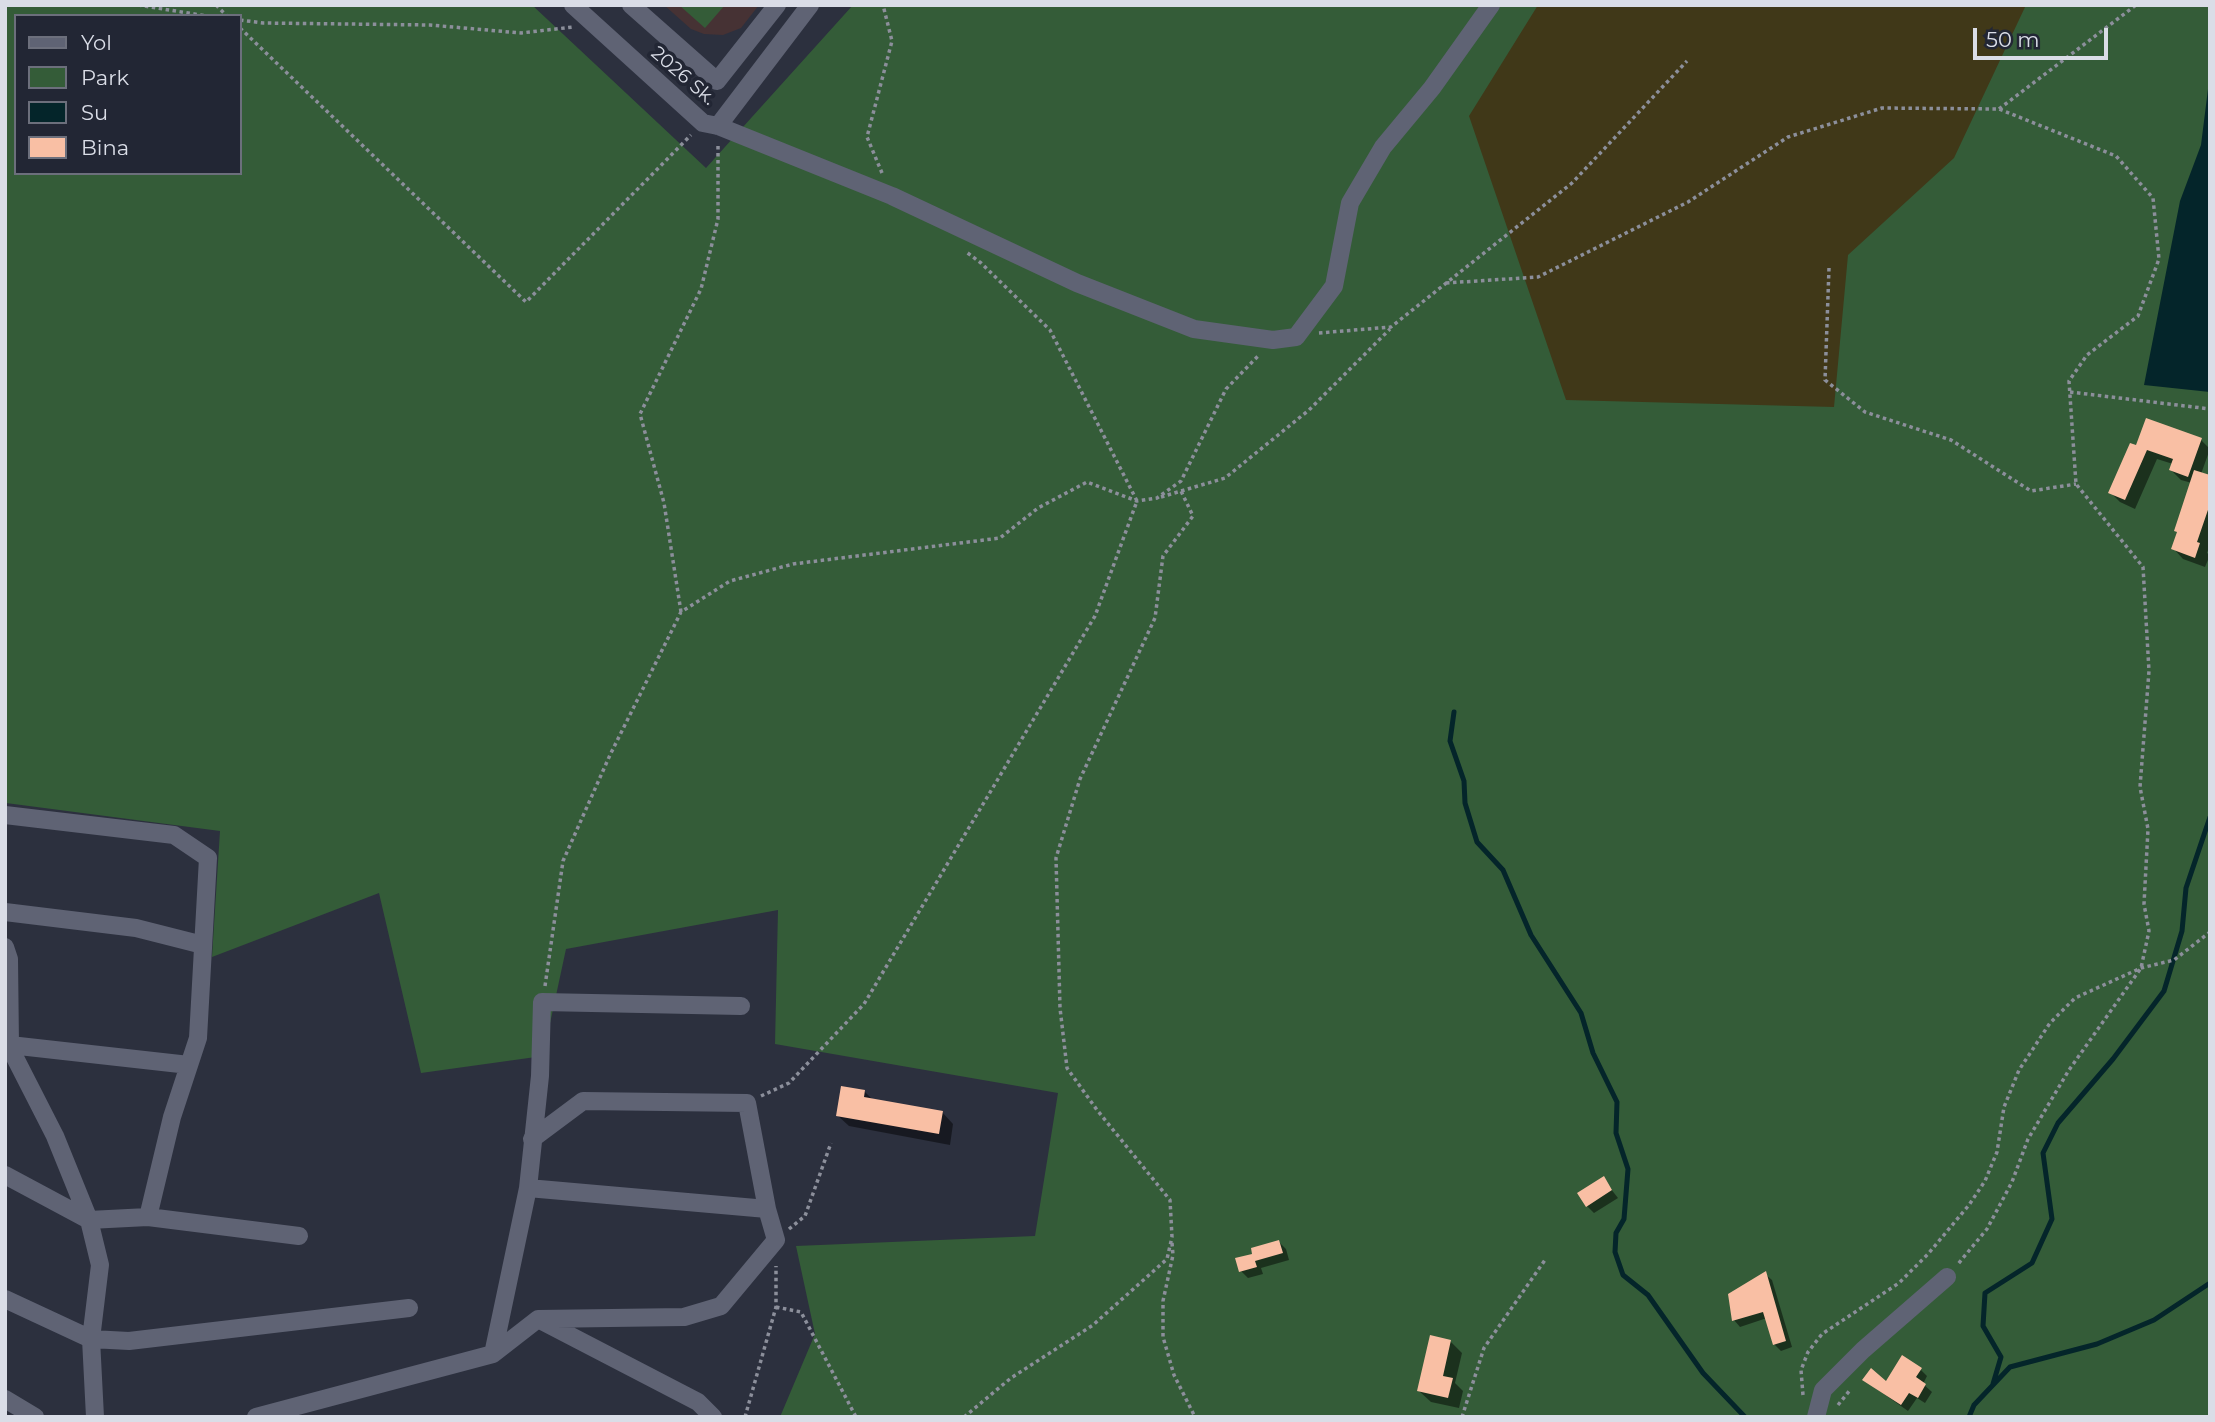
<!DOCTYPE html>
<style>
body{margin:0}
#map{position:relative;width:2215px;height:1422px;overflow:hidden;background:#2c303e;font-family:Montserrat,sans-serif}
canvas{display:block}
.frame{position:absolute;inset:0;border:7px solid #dadde7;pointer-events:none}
.legend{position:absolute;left:14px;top:14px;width:228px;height:161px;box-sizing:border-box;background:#222634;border:2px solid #6c6f7c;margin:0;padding:9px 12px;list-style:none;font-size:21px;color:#dadde7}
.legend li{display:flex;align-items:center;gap:14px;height:35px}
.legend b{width:35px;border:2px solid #6c6f7c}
.scale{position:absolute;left:1973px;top:28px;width:135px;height:32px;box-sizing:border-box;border:4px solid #dadde7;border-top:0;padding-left:9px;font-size:21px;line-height:24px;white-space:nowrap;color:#dadde7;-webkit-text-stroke:5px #222634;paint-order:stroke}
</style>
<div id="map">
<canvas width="2215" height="1422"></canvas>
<div class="frame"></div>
<ul class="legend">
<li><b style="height:9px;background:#5f6374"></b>Yol</li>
<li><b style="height:19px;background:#345c38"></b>Park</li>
<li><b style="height:19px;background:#04252a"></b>Su</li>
<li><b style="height:19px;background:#f9bfa4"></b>Bina</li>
</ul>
<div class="scale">50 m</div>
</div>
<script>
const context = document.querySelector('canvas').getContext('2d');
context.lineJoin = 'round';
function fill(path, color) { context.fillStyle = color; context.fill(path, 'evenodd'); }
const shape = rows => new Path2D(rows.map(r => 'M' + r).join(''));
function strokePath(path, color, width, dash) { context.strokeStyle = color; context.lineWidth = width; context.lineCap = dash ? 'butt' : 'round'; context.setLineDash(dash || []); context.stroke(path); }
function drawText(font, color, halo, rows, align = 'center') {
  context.font = font + ' Montserrat,sans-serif'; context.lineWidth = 7; context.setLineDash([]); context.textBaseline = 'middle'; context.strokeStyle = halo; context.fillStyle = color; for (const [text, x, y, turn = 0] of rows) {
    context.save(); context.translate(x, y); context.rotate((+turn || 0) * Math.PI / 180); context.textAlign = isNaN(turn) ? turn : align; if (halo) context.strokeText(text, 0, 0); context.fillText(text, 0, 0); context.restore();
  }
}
const education = shape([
 [664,5,759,5,741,28,723,35,704,34,691,29]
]);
const green = shape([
 [5,5,532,5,706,168,853,5,2210,5,2210,1417,780,1417,815,1334,796,1246,1035,1236,1058,1093,775,1044,778,910,566,949,543,1056,421,1073,379,893,212,957,220,831,6,803],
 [16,16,240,16,240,173,16,173],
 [679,5,725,5,705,28]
]);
const sand = shape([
 [1538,5,2026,5,1954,158,1848,255,1834,407,1566,400,1469,116]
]);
const water = shape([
 [2210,73,2210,392,2144,385,2180,201,2201,145]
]);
const shadow = shape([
 [2201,440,2210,449,2201,474,2210,477,2210,545,2207,553,2210,555,2205,567,2183,559,2173,548,2178,533,2176,531,2192,483,2181,480,2171,470,2173,464,2157,459,2135,509,2120,502,2110,492,2137,448],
 [864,1091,873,1100,942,1112,953,1124,950,1145,849,1126,837,1115],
 [1603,1179,1618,1198,1594,1213,1587,1206],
 [1279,1242,1286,1249,1289,1260,1261,1268,1263,1274,1248,1278,1241,1271,1255,1255],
 [1765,1274,1772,1280,1792,1347,1781,1351,1774,1344,1767,1318,1740,1327,1734,1320],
 [1450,1341,1462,1353,1455,1383,1463,1391,1459,1408,1431,1402,1419,1391],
 [1921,1370,1927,1376,1923,1384,1932,1392,1925,1403,1917,1398,1908,1411,1864,1380,1886,1383]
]);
const stream = shape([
 [1454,712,1450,741,1464,781,1465,803,1477,842,1503,870,1531,935,1581,1013,1593,1053,1617,1102,1616,1133,1628,1169,1624,1219,1616,1233,1615,1252,1623,1275,1648,1295,1703,1373,1745,1417],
 [1993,1384,2001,1357,1983,1326,1985,1293,2032,1263,2052,1219,2043,1153,2058,1123,2113,1059,2164,991,2182,931,2186,888,2210,817],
 [1969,1417,1974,1405,2010,1367,2097,1344,2154,1320,2210,1283]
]);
const building = shape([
 [2146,418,2202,438,2188,477,2169,470,2173,459,2147,450,2125,500,2108,493,2130,443,2136,445],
 [2194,470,2210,475,2210,504,2197,542,2200,543,2195,558,2171,549,2177,532,2174,531],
 [841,1086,865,1090,864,1097,943,1111,939,1134,836,1116],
 [1604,1176,1612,1190,1586,1207,1577,1193],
 [1279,1240,1283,1253,1255,1261,1257,1267,1239,1272,1235,1258,1252,1254,1251,1248],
 [1766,1271,1786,1341,1773,1345,1763,1312,1732,1321,1728,1294],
 [1430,1335,1451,1340,1443,1376,1453,1378,1448,1398,1417,1391],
 [1902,1355,1922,1368,1916,1377,1926,1384,1918,1398,1909,1393,1901,1405,1862,1380,1871,1368,1886,1381]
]);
const path = shape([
 [138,5,207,16],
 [216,5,227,16],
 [240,20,263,23,430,25,521,33,573,27],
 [240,28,526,302,691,135],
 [1999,109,2136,5],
 [882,173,867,137,892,41,883,5],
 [1829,268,1825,380,1865,412,1951,440,2031,491,2076,484],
 [1446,283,1538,277,1688,202,1788,137,1882,108,1999,109,2116,156,2153,198,2159,259,2138,316,2087,355,2069,381,2076,484,2143,567,2149,671,2140,787,2148,829,2144,904,2149,931,2141,968,2069,1070,2028,1139,2012,1182,1987,1229,1958,1264],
 [1319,333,1391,327,1572,183,1687,61],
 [2070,392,2210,409],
 [1161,497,1225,478,1309,410,1390,329],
 [681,612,664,503,640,414,701,289,718,219,718,145],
 [545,986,563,861,610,755,681,612,730,581,793,564,1000,538,1038,508,1087,482,1137,501,1157,498,1181,481,1226,389,1260,354],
 [761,1096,789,1083,864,1004,1095,616,1137,501,1050,330,981,263,965,251],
 [789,1229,805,1216,831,1143],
 [1172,1243,1173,1255,1163,1301,1163,1337,1174,1375,1195,1417],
 [776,1307,801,1312,856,1417],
 [1803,1395,1801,1370,1808,1352,1822,1334,1899,1283,1928,1254,1969,1205,1985,1181,1997,1152,2004,1107,2019,1070,2050,1023,2075,998,2141,968,2174,960,2210,932],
 [1838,1405,1850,1390],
 [745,1417,776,1307,776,1266],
 [964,1417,1011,1378,1093,1325,1167,1259,1172,1237,1170,1200,1097,1110,1067,1068,1060,1008,1056,858,1080,779,1155,618,1163,556,1193,516,1181,491],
 [1462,1417,1484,1348,1545,1260]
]);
const street = shape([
 [573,5,703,123,718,126,892,196,1077,283,1194,329,1273,340,1296,337,1334,286,1350,203,1383,147,1432,88,1491,5],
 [631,5,717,81,777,5],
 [718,126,810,5],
 [5,815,174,835,208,858,198,1038,172,1117,148,1217],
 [5,912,136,928,203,945],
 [5,947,9,959,10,1045,189,1065],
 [5,1038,55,1136,89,1220,100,1265,91,1339,95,1417],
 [5,1175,89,1220,148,1217,299,1236],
 [528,1188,767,1209],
 [5,1299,91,1339,129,1341,409,1308],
 [540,1320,698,1402,713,1417],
 [493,1354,528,1188,540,1076,542,1002,741,1006],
 [5,1399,35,1417],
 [256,1417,493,1354,538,1319,684,1317,721,1306,776,1240,767,1209,747,1103,583,1101,532,1139],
 [1816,1417,1823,1390,1863,1350,1947,1277]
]);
const streetNames = [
 ["2026 Sk.",683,76,41]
];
fill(education, '#463234');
fill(green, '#345c38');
fill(sand, '#403818');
fill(water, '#04252a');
fill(shadow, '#0007');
strokePath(stream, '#04252a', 5);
fill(building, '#f9bfa4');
strokePath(path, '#8c8f9b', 3.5, [3.5, 3.5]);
strokePath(street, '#5f6374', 18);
drawText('19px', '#dadde7', '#222634', streetNames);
</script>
